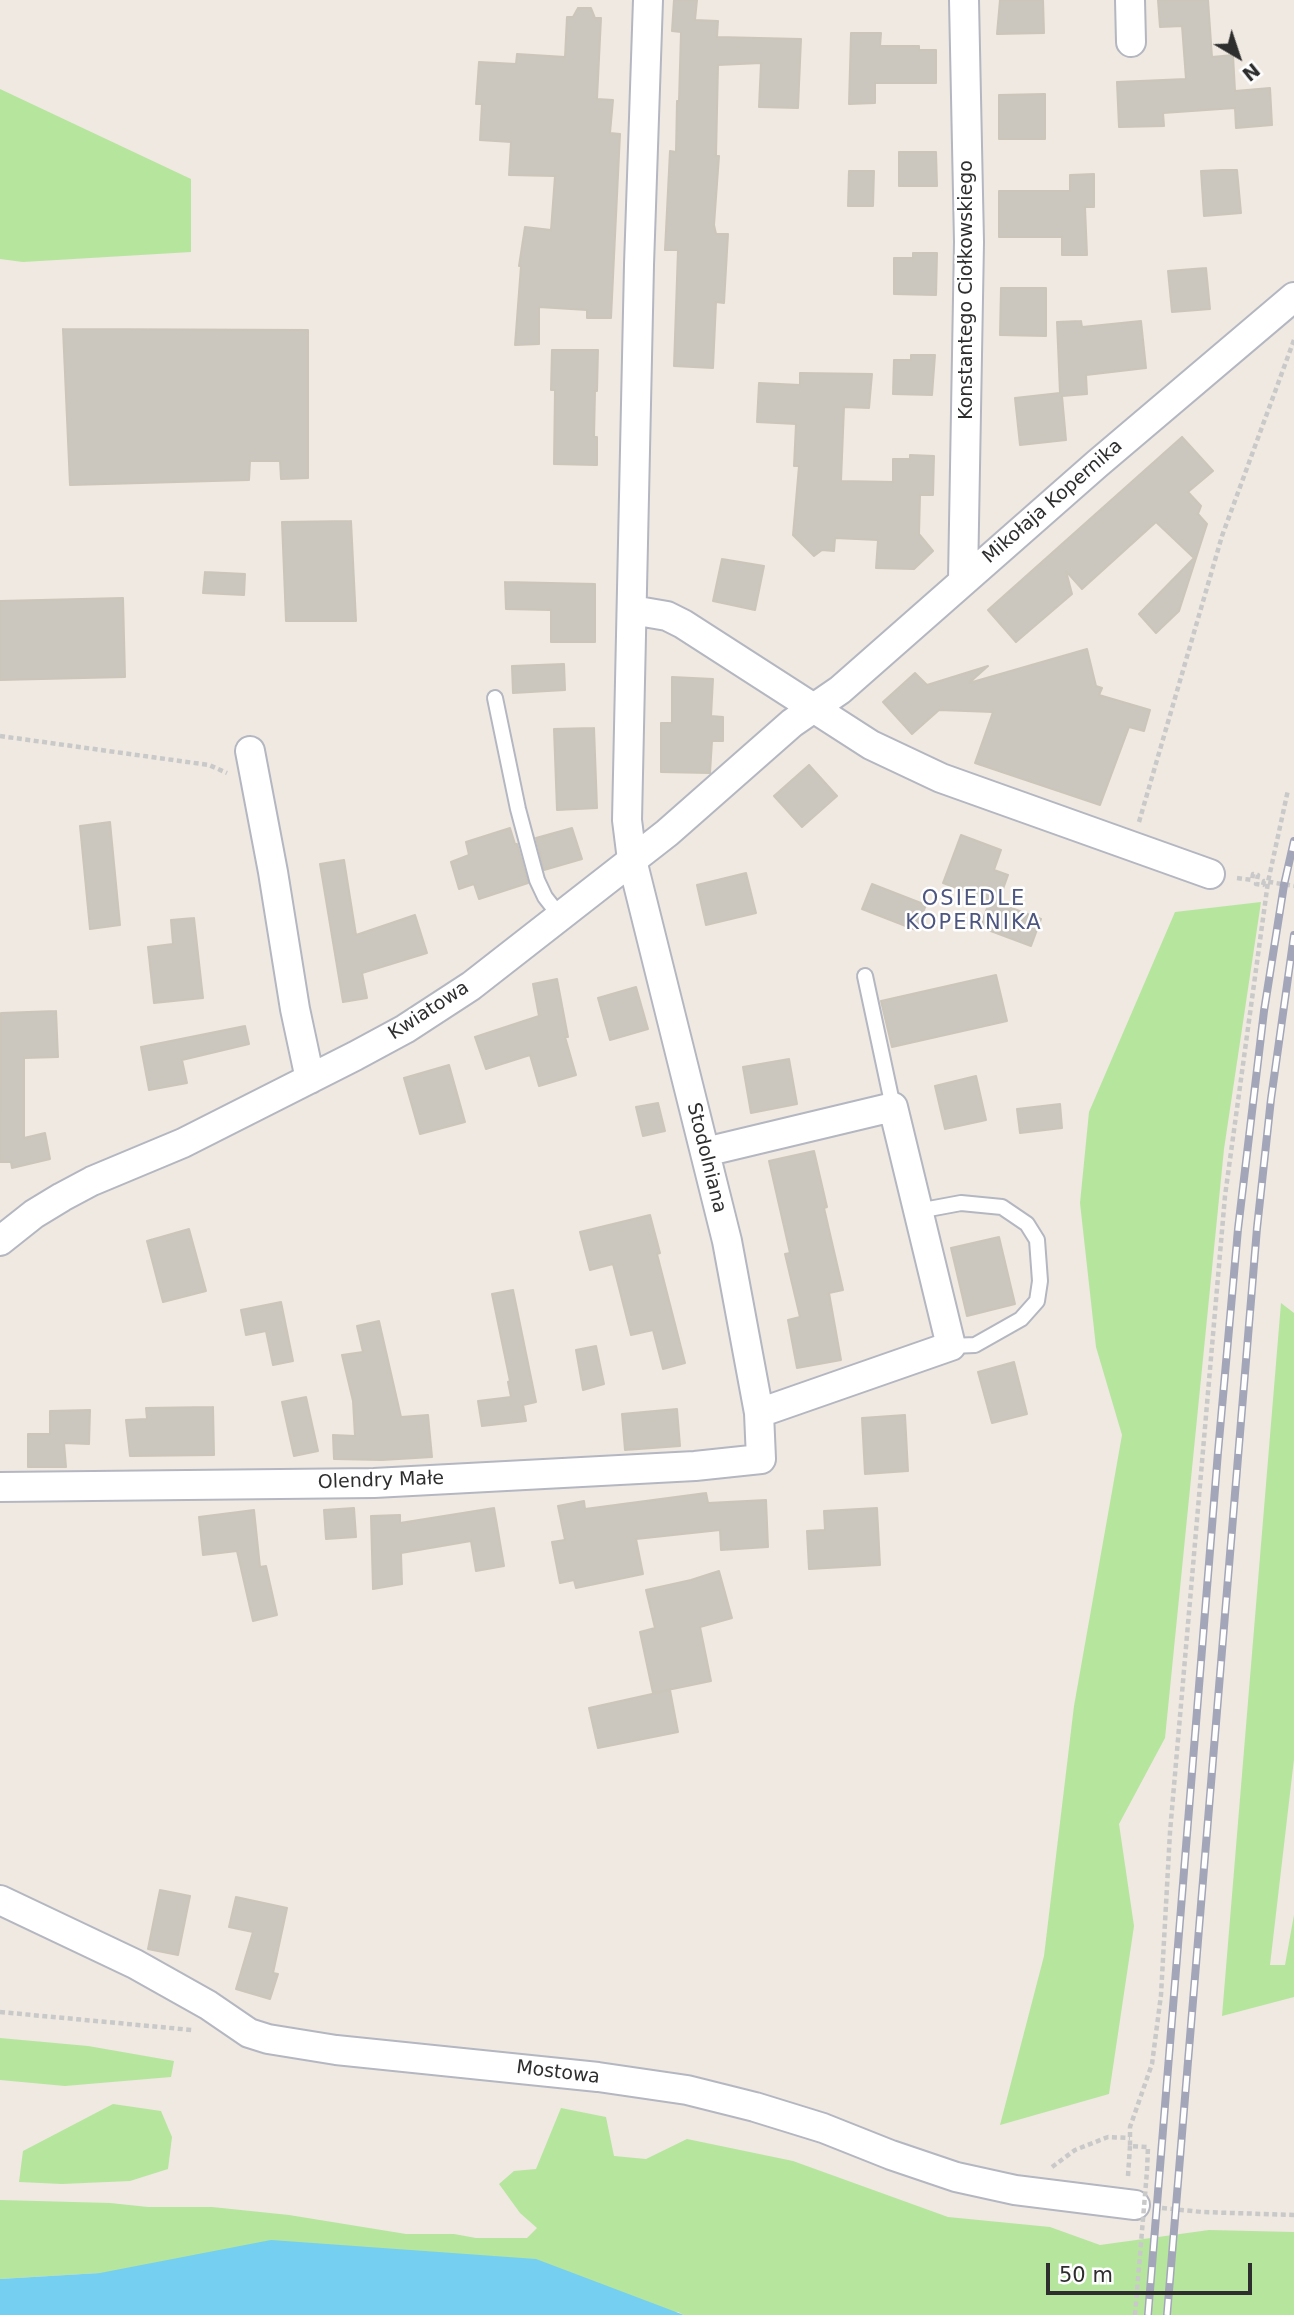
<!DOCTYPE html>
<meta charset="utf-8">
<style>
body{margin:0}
#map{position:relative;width:1294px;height:2315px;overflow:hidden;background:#efe9e1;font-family:"DejaVu Sans",sans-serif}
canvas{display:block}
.north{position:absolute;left:1203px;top:21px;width:70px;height:70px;-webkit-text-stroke:5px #fff;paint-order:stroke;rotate:141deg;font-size:19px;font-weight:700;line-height:28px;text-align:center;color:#2e2e2e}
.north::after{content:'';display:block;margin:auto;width:24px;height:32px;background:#2e2e2e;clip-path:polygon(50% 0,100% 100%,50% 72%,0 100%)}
.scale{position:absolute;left:1046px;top:2263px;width:206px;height:32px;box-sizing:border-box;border:4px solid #2e2e2e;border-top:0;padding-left:9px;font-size:21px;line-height:24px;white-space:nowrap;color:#2e2e2e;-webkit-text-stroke:5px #fff;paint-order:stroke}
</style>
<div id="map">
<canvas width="1294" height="2315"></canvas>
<div class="north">N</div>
<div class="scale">50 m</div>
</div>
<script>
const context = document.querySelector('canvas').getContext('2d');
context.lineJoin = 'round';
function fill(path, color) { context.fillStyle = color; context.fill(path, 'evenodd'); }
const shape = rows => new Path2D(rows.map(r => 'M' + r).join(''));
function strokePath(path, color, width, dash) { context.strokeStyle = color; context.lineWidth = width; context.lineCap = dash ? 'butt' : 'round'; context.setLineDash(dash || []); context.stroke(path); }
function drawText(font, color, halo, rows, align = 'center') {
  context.font = font + ' "DejaVu Sans",sans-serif'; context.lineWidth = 5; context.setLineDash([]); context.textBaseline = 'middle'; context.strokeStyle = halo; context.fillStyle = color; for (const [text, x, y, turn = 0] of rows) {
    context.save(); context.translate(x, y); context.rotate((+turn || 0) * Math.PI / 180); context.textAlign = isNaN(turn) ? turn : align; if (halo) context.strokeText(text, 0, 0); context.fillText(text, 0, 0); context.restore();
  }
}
const green = shape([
 [0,89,191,179,191,252,23,262,0,259],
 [1261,902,1224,1149,1165,1738,1119,1824,1134,1926,1109,2094,1000,2125,1044,1956,1074,1706,1122,1435,1096,1347,1080,1203,1089,1112,1175,912],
 [1281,1303,1294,1313,1294,1759,1270,1965,1285,1965,1294,1915,1294,1997,1222,2016],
 [0,2038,88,2046,174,2061,171,2077,65,2086,0,2080],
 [113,2104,161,2111,172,2137,168,2169,130,2181,62,2184,19,2182,23,2151],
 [561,2108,606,2117,614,2156,646,2159,687,2139,793,2161,948,2217,1050,2227,1100,2245,1209,2230,1294,2232,1294,2315,684,2315,678,2312,100,2273,0,2279,0,2200,110,2203,148,2207,212,2207,289,2215,406,2234,454,2234,476,2238,527,2238,537,2228,520,2213,499,2184,514,2171,536,2169]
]);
const water = shape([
 [271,2240,536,2259,684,2315,0,2315,0,2279,100,2273]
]);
const building = shape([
 [674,0,697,0,695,20,718,21,717,37,801,39,798,108,759,107,761,63,718,65,716,156,719,156,714,225,716,234,728,234,724,303,716,302,713,368,674,366,678,250,665,250,670,151,676,152,677,101,679,101,681,32,672,31,674,0],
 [1000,0,1043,0,1044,33,997,34,1000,0],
 [1158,0,1208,0,1212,57,1233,55,1235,91,1270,88,1272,125,1236,128,1235,108,1163,113,1164,126,1119,127,1117,82,1186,79,1182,26,1160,27,1158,0],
 [578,8,591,8,595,18,601,18,597,99,613,100,610,133,620,134,611,318,587,318,587,310,539,307,539,344,515,345,521,266,519,266,525,227,551,230,555,176,509,175,511,142,480,140,482,104,476,104,479,62,516,64,517,54,565,57,567,17,573,17,578,8],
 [851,33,881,33,880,46,919,46,919,50,936,50,936,83,875,83,875,103,849,104,851,33],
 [1045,94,1045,139,999,139,999,95,1045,94],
 [899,152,936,152,937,186,899,186,899,152],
 [1222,170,1237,170,1241,213,1204,216,1201,171,1222,170],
 [849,171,874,171,873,206,848,206,849,171],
 [1094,174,1094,207,1085,207,1087,255,1062,255,1062,237,999,237,999,191,1070,191,1070,175,1094,174],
 [913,253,937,253,936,295,894,294,894,258,913,258,913,253],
 [1206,268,1210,309,1172,312,1168,271,1206,268],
 [1001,288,1046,288,1046,336,1000,335,1001,288],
 [1081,321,1082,327,1141,321,1146,368,1086,375,1087,394,1062,396,1066,440,1020,445,1015,398,1060,393,1057,322,1081,321],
 [63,329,308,330,308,478,281,479,280,461,250,461,249,480,70,485,63,329],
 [552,350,598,350,597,391,595,391,594,437,597,437,597,465,554,464,555,390,551,390,552,350],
 [911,355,935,355,932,395,893,394,894,360,911,360,911,355],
 [800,373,872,374,869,408,844,407,841,481,893,482,893,459,910,459,910,455,934,456,933,495,920,495,919,534,933,551,914,569,876,568,878,540,835,538,834,551,822,550,814,556,793,535,799,466,794,466,796,424,757,422,759,383,800,385,800,373],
 [1182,437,1213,471,1188,492,1201,506,1198,514,1207,524,1179,611,1156,633,1139,614,1194,558,1156,522,1082,589,1066,571,1072,594,1016,642,988,610,1182,437],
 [351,521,356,621,286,621,282,522,351,521],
 [722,559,764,566,755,610,713,601,722,559],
 [205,572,245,574,244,595,203,593,205,572],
 [505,582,595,584,595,642,551,642,551,610,506,609,505,582],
 [123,598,125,677,0,680,0,601,123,598],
 [1087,649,1096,686,1102,688,1099,695,1150,710,1144,731,1129,727,1100,805,975,763,993,712,939,710,912,734,883,702,915,673,927,685,988,666,969,683,1087,649],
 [564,664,565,690,513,693,512,666,564,664],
 [672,677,713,679,711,716,723,717,723,741,712,741,710,773,661,772,661,723,672,723,672,677],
 [594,728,597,808,557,810,554,729,594,728],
 [809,765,837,796,802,827,774,796,809,765],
 [110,822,120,925,90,929,80,826,110,822],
 [510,828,515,844,517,844,528,883,479,899,474,884,459,889,451,862,469,855,466,842,510,828],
 [572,828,582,859,544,870,536,838,572,828],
 [961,835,1001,850,994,870,1008,875,998,903,943,883,961,835],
 [344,860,356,935,415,915,427,953,362,973,367,998,343,1002,320,864,344,860],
 [746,873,756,913,706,925,697,885,746,873],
 [872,884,926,905,916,930,862,909,872,884],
 [990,900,1041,919,1031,946,980,927,990,900],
 [194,918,203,998,154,1003,148,947,173,944,171,920,194,918],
 [996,975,1007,1021,892,1047,881,1001,996,975],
 [557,979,568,1037,565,1037,576,1075,539,1086,530,1055,486,1069,475,1037,539,1016,533,984,557,979],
 [636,987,648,1029,610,1040,598,998,636,987],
 [56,1011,58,1057,24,1058,24,1138,45,1133,50,1159,12,1168,11,1162,0,1162,1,1013,56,1011],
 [245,1026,249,1044,182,1060,187,1083,149,1090,141,1047,245,1026],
 [789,1059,797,1104,751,1113,743,1067,789,1059],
 [449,1065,465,1122,420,1134,404,1078,449,1065],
 [976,1076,986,1120,945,1129,935,1086,976,1076],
 [658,1103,665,1131,643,1136,636,1107,658,1103],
 [1060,1104,1062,1128,1020,1133,1017,1109,1060,1104],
 [814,1151,827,1207,824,1208,843,1290,829,1293,841,1360,797,1368,788,1320,800,1317,785,1254,790,1253,769,1161,814,1151],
 [650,1215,660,1253,657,1254,685,1363,663,1369,653,1330,631,1335,613,1264,590,1270,580,1232,650,1215],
 [189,1229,206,1291,163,1302,147,1241,189,1229],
 [999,1237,1015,1304,967,1316,951,1248,999,1237],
 [513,1290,536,1402,523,1405,526,1421,482,1426,478,1401,511,1397,508,1382,510,1381,492,1294,513,1290],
 [281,1302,293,1361,273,1365,266,1331,246,1335,241,1310,281,1302],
 [379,1321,401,1417,428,1415,432,1457,382,1460,334,1459,333,1435,355,1436,353,1401,342,1355,363,1352,357,1326,379,1321],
 [596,1346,604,1384,583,1390,576,1350,596,1346],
 [1014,1362,1027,1414,992,1423,978,1372,1014,1362],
 [306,1397,318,1451,294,1456,282,1402,306,1397],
 [213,1407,214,1455,130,1456,126,1420,147,1419,146,1408,213,1407],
 [677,1409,680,1446,625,1450,622,1414,677,1409],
 [90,1410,89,1444,64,1443,66,1467,28,1467,28,1434,50,1434,50,1411,90,1410],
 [905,1415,908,1471,865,1474,862,1418,905,1415],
 [706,1493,708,1503,766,1500,768,1547,721,1550,720,1530,636,1539,643,1574,576,1588,574,1580,560,1583,552,1542,565,1540,558,1506,584,1501,585,1509,706,1493],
 [354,1508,356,1537,326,1539,324,1510,354,1508],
 [494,1508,504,1566,476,1571,471,1541,401,1553,402,1584,373,1589,371,1516,400,1515,400,1523,494,1508],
 [877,1508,880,1565,809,1569,807,1531,825,1530,824,1511,877,1508],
 [254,1510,260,1567,266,1566,277,1615,253,1621,237,1551,203,1555,199,1517,254,1510],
 [719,1571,732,1618,700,1627,711,1681,653,1693,640,1632,655,1628,646,1590,691,1580,719,1571],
 [670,1690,678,1732,598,1748,589,1708,670,1690],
 [160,1890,190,1896,178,1955,148,1949,160,1890],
 [236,1897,287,1908,273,1973,278,1974,270,1999,236,1989,253,1932,229,1927,236,1897]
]);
const path = shape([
 [0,736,209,765,227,773],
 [1139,822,1222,536,1294,340],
 [1237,878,1252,880,1253,874,1258,875,1256,884,1263,885,1264,881,1294,886],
 [0,2012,192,2030],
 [1052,2167,1075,2150,1108,2137,1130,2138],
 [1147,2171,1148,2147,1130,2146,1130,2127,1152,2064,1161,1995,1170,1832,1225,1196,1268,882,1288,790],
 [1128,2176,1130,2146],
 [1162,2208,1202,2212,1294,2215]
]);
const service = shape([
 [495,698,518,809,537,880,545,897,559,915],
 [865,976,893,1107],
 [918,1211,961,1203,1002,1207,1027,1224,1037,1240,1040,1281,1037,1301,1021,1319,975,1345,951,1346]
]);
const minor = shape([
 [1130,0,1131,42],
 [963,580,969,242,964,0],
 [632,610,667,616,683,624,871,745,941,778,1210,874],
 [250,751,273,872,295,1009,310,1079],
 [705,1152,893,1107,951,1346,759,1413],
 [0,1241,34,1214,62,1197,92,1181,183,1143,355,1056,405,1029,471,986,667,833,792,723,840,690,1097,464,1294,297],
 [0,1487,374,1483,695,1466,761,1459,759,1413,727,1241,632,860,627,820,639,265,648,0],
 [0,1900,135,1964,208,2005,249,2033,268,2039,336,2050,598,2077,687,2090,755,2107,823,2128,891,2155,956,2177,1015,2190,1135,2205]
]);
const rail = shape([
 [1148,2315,1218,1452,1238,1229,1264,1011,1284,885,1294,841],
 [1167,2315,1257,1228,1271,1099,1294,935]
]);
const pathBridge = shape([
 [1135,2315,1147,2171]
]);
const streetNames = [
 ["Konstantego Ciołkowskiego",967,290,-90],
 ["Mikołaja Kopernika",1053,502,-41],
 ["Kwiatowa",429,1011,-33],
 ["Stodolniana",706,1158,76],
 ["Olendry Małe",381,1481,-2],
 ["Mostowa",558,2073,7]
];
const neighbourhoodNames = [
 ["OSIEDLE",974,900],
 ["KOPERNIKA",974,924]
];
fill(green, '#b6e59e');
fill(water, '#75cff0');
fill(building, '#cbc7bf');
strokePath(building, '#cbc5ba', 2);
strokePath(service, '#b4b7c1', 18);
strokePath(minor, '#b4b7c1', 32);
strokePath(path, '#c9c9c9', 4.5, [5, 3.5]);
strokePath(service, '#fff', 14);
strokePath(minor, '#fff', 28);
strokePath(rail, '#a3a6b8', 8);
strokePath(rail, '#fff', 5, [16]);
strokePath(pathBridge, '#c9c9c9', 4.5, [5, 3.5]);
drawText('19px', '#2e2e2e', '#fff', streetNames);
context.letterSpacing = '2px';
drawText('21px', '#4d5680', '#fff', neighbourhoodNames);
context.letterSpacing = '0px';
</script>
